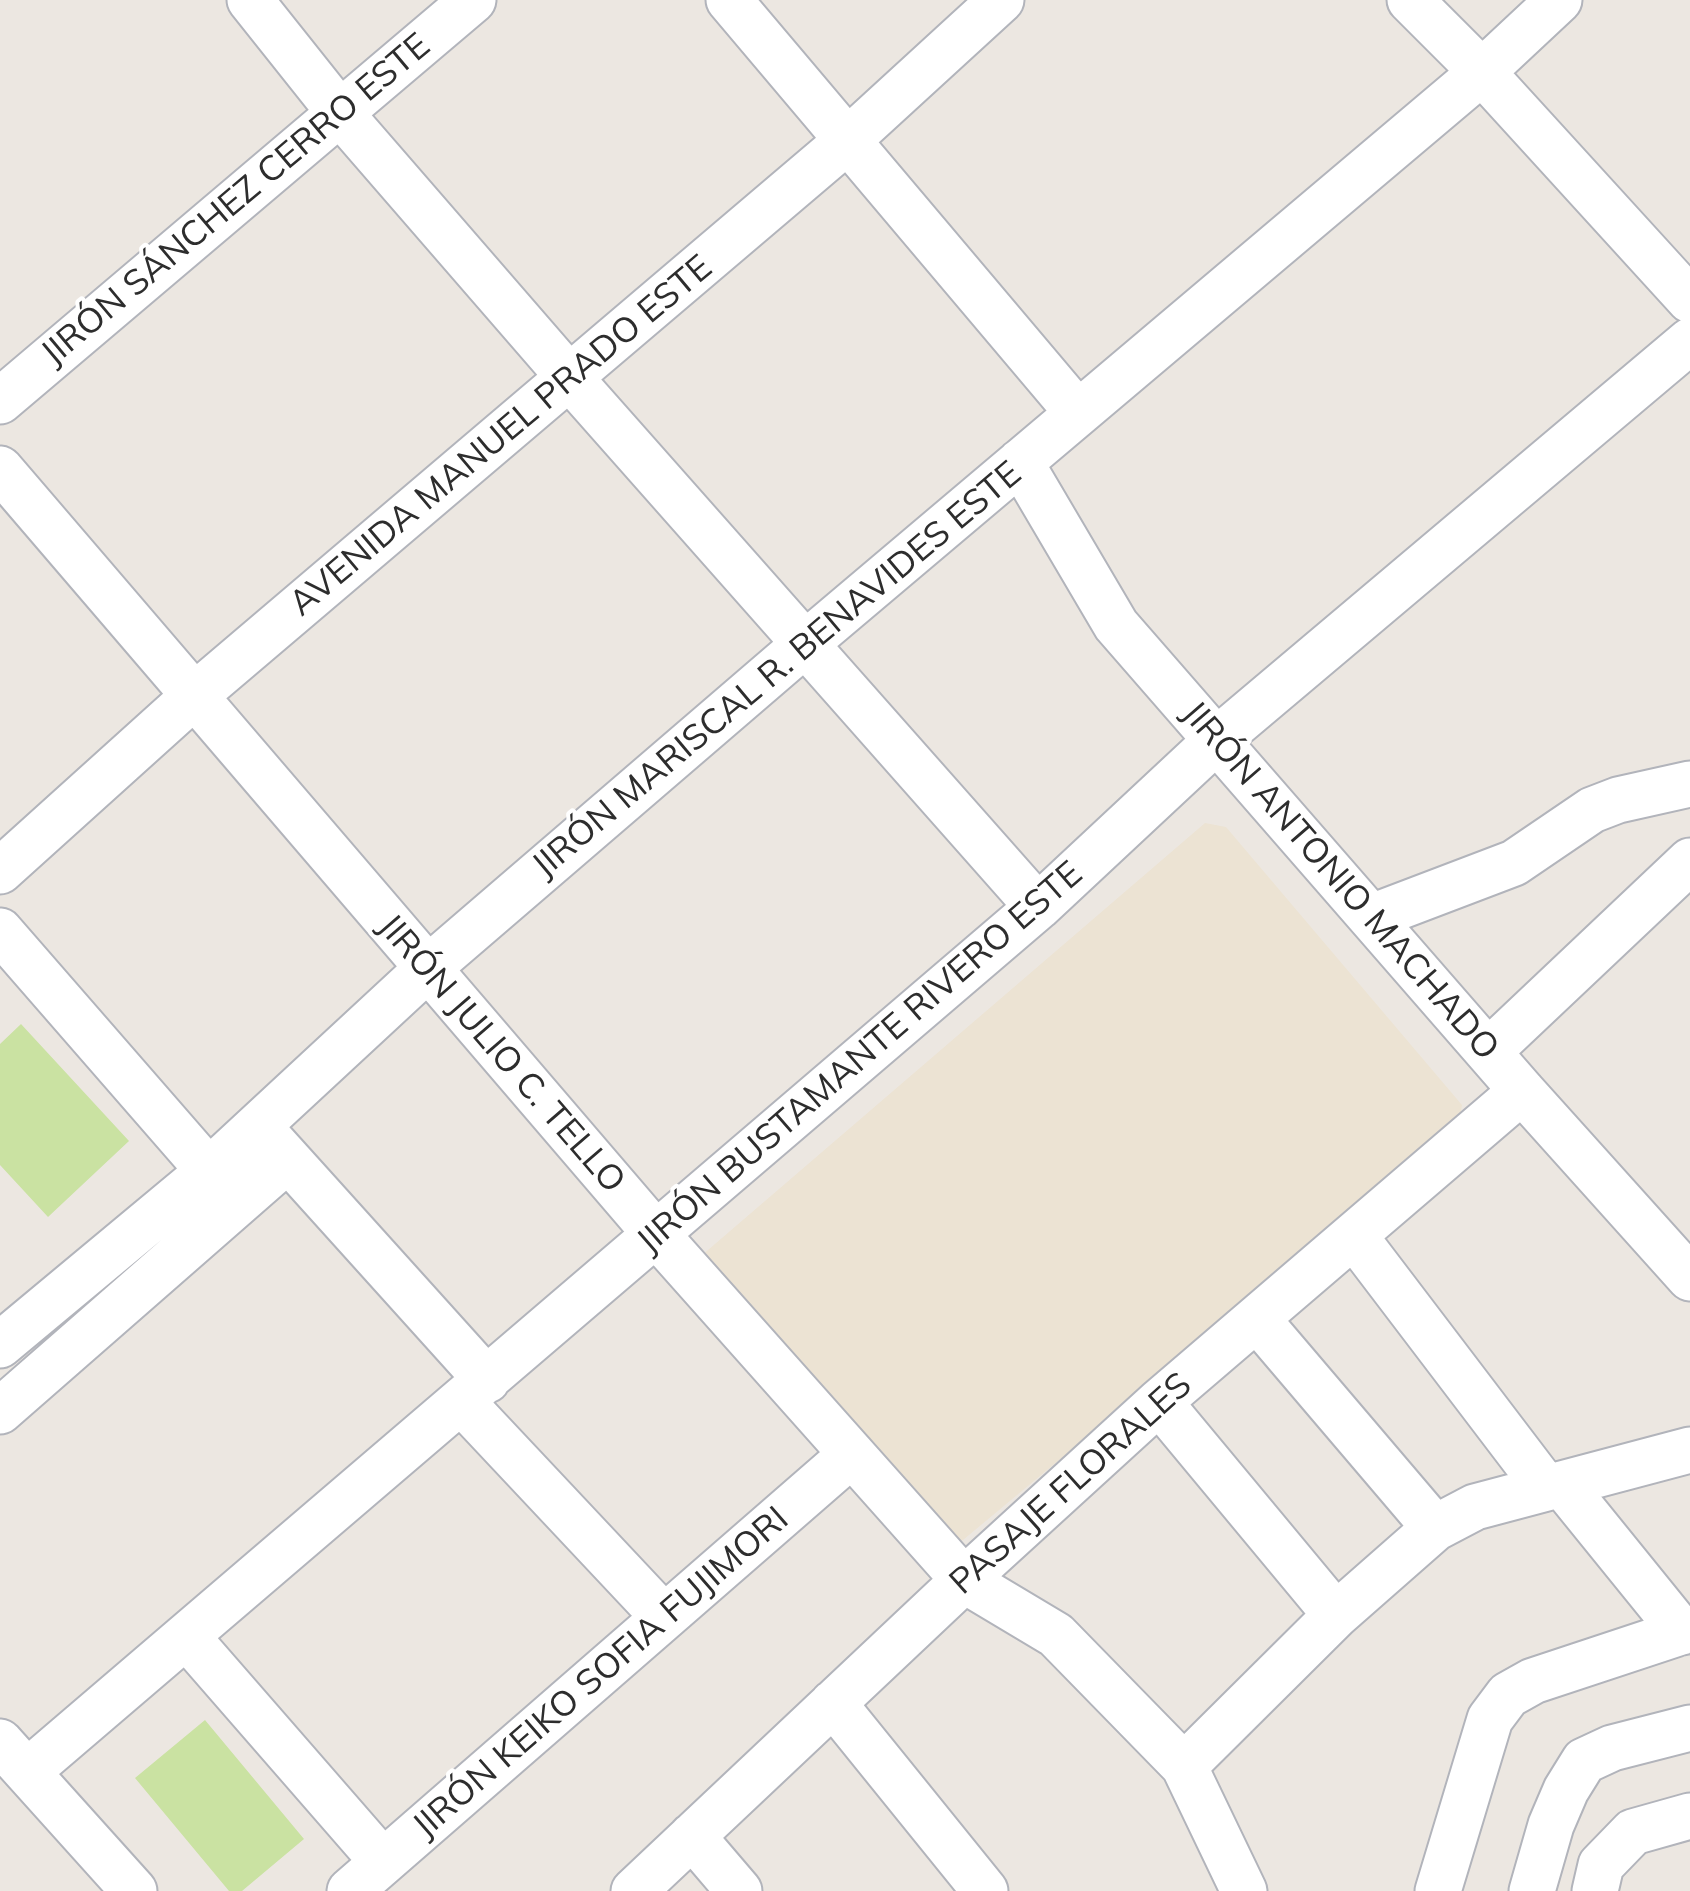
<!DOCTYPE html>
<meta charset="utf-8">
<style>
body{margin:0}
canvas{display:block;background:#ece7e1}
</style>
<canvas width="1690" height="1891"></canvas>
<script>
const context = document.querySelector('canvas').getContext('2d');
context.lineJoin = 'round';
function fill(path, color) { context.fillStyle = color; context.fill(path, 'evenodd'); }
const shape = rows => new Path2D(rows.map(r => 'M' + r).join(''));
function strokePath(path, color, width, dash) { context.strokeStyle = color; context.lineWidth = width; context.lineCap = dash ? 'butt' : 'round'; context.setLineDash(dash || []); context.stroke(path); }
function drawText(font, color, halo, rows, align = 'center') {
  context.font = font + ' Mulish,sans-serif'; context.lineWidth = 8; context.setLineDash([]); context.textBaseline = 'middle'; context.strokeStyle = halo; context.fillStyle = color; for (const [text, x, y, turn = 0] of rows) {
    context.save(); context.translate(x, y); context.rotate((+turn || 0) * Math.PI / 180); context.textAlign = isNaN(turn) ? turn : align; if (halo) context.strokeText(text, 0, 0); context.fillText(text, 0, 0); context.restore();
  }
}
const education = shape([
 [1205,823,1226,827,1462,1105,1458,1128,963,1540,952,1544,694,1262]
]);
const pitch = shape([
 [21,1024,129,1141,48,1217,0,1165,0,1044],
 [205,1720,304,1839,242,1891,229,1891,135,1778]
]);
const minor = shape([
 [250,0,340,113,569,377,1038,907],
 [729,0,1078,413],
 [1410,0,1482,72,1690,300],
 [0,401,473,0],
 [1020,462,1116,625,1522,1091,1690,1278],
 [0,469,656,1234,964,1580,1056,1635,1184,1766,1244,1891],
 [0,871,193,697,847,141,1001,0],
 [1372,917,1514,863,1592,810,1618,800,1690,784],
 [0,931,209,1171],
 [1488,1052,1690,861],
 [267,1136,487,1380],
 [1355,1237,1546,1488],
 [1257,1319,1435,1528],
 [0,1345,209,1171,427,969,805,644,1482,72,1559,0],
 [461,1401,664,1617],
 [1159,1402,1336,1615],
 [0,1411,287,1160],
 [1562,1484,1682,1632],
 [187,1637,383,1862],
 [833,1703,985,1891],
 [0,1742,134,1891],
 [1184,1766,1336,1615,1435,1528,1475,1507,1690,1450],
 [27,1772,1038,907,1218,739,1690,341],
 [692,1836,739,1891],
 [350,1891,852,1454],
 [634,1891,964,1580,1159,1402,1522,1091],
 [1438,1891,1490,1719,1508,1695,1533,1681,1690,1629],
 [1532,1891,1551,1825,1566,1790,1584,1761,1612,1748,1690,1728],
 [1595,1891,1601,1865,1633,1832,1690,1816]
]);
const streetNames = [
 ["JIRÓN SÁNCHEZ CERRO ESTE",236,200,-40],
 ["AVENIDA MANUEL PRADO ESTE",501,436,-40],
 ["JIRÓN MARISCAL R. BENAVIDES ESTE",777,670,-40],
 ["JIRÓN ANTONIO MACHADO",1340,881,49],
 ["JIRÓN JULIO C. TELLO",501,1054,49],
 ["JIRÓN BUSTAMANTE RIVERO ESTE",860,1058,-41],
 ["PASAJE FLORALES",1071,1484,-42],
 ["JIRÓN KEIKO SOFIA FUJIMORI",601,1673,-41]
];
fill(education, '#ece3d3');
fill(pitch, '#cae2a2');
strokePath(minor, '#b2b4bb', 49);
strokePath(minor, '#fff', 45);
drawText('35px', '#2d2d2d', '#fff', streetNames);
</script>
